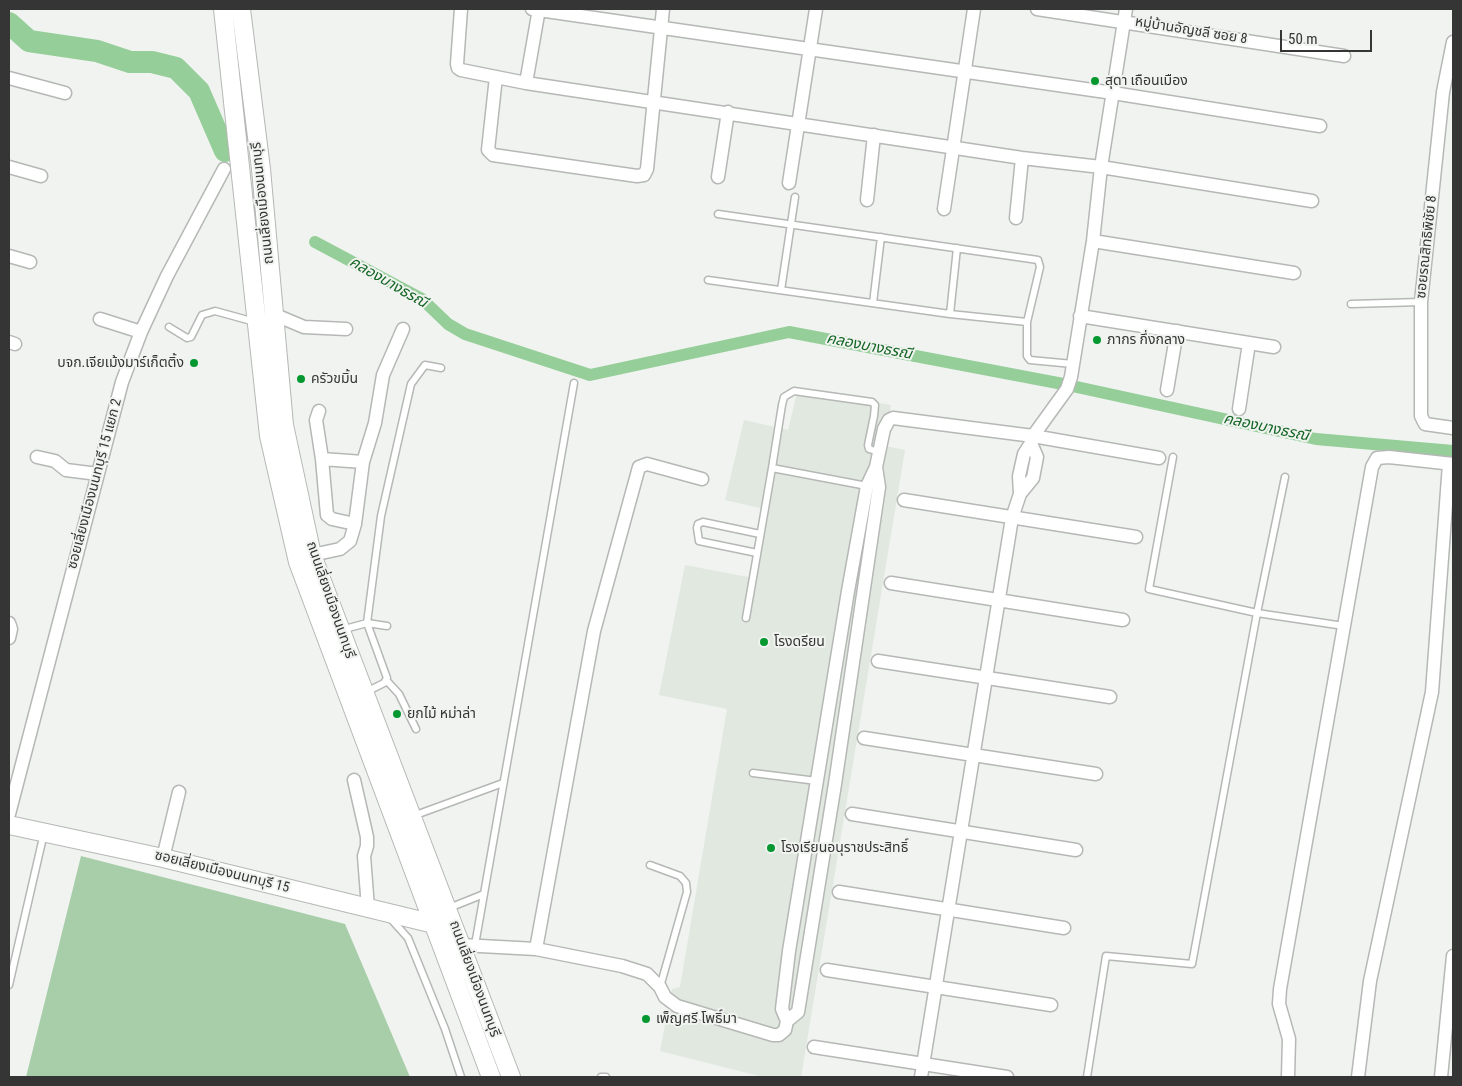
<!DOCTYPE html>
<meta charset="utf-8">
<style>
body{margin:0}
#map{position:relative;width:1462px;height:1086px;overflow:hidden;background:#f0f3f0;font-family:"Roboto Condensed",sans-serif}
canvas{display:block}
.frame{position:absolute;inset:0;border:10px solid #343534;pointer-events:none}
.scale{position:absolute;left:1280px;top:30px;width:92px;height:22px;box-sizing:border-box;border:2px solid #343534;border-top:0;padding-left:6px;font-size:15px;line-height:18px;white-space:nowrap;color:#343534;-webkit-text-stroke:4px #f0f3f0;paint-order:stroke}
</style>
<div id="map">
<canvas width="1462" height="1086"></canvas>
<div class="frame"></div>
<div class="scale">50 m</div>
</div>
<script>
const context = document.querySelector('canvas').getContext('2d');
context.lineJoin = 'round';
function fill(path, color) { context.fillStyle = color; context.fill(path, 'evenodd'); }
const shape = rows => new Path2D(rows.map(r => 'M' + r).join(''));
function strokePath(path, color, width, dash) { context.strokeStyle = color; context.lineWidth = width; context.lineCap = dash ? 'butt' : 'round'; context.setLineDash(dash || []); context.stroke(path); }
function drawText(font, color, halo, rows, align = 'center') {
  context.font = font + ' "Roboto Condensed","Noto Sans Thai",sans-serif'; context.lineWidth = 4; context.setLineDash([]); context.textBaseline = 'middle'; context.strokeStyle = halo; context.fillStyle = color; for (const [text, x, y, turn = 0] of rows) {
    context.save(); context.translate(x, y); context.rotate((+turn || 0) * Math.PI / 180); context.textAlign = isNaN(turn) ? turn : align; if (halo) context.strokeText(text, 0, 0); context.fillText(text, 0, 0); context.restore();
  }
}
const built = shape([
 [798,389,891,405,885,446,905,450,801,1077,763,1077,660,1051,672,989,680,987,727,709,659,695,685,565,753,578,769,510,725,500,744,420,788,430]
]);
const green = shape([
 [81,856,345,924,410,1077,26,1077]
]);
const canal = shape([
 [315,242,422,299,448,324,465,334,590,375,789,332,1063,384,1316,439,1453,451]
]);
const river = shape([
 [9,23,29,41,97,51,130,62,152,62,176,68,199,91,225,151]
]);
const lane = shape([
 [718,214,1038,260,1040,267,1027,322,1027,356,1030,360,1073,364],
 [708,280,950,314,1027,322],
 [781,290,795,197],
 [873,303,881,237],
 [1351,304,1421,302],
 [950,314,957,248],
 [169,327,187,338,191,337,202,315,215,311,255,322],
 [1173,457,1149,589,1257,613,1285,477],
 [772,468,782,405,784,397,794,391,872,402,875,405,874,416,868,445,869,449,879,452],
 [757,553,699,541,697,528,698,524,703,522,760,534],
 [746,618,772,468,867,486],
 [341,630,367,623,387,626],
 [387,681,399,694,416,729],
 [366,692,384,683,387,678,367,623,381,516,411,384,425,365,441,368],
 [753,773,817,781],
 [413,816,503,783],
 [650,865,680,876,686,883,687,892,660,987],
 [449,908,484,894],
 [390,918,408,938,445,1029,461,1077],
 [475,945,574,383],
 [9,985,44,833],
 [601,1077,606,1077],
 [1087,1077,1106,956,1192,964,1257,613,1344,626]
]);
const street = shape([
 [461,9,457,64,458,68,461,70,526,83,1022,158,1101,167,1312,201],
 [532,9,1113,93,1320,126],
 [1037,9,1344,56],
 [1453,42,1443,92,1421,302,1421,416,1425,424,1453,428],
 [496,77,488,150,493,155,637,176,644,175,647,169,663,9],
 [9,78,65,93],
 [526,83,539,9],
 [9,167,41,176],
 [718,177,728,112],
 [789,183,816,9],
 [867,200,874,135],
 [944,209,974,9],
 [1016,218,1022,158],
 [1093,241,1294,273],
 [9,256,30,262],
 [273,314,304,327,346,329],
 [1080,316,1274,347],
 [100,319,141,332],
 [9,342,15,344],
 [1167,390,1177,331],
 [1239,409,1249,343],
 [319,411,316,420,322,459,363,462],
 [37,457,55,461,66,470,98,474],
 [322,459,327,515,332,519,355,524],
 [1020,494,1033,478,1037,457,1031,443],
 [904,500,1136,537],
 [312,555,340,549,350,541,355,524,363,462,375,423,383,375,403,329],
 [891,583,1123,620],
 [9,623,11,629,9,638],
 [878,661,1110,697],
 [864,738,1096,774],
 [354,780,367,837,367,846,364,856,368,908],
 [9,814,122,382,141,332,167,276,224,169],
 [852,814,1076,850],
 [163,858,179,792],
 [839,892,1064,928],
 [462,945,536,949,622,966,647,974,660,987,665,997,677,1006,773,1035,779,1035,785,1030,787,1021,798,1012,835,784,879,487,876,467],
 [536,949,594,631,639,467,647,464,702,479],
 [827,970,1051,1005],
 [787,1021,782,1009,789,951,848,591,867,486,876,467,884,429,889,420,893,418,1033,436,1159,458],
 [814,1047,1007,1077],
 [921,1077,1012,518,1020,494,1019,476,1024,454,1031,443,1033,436,1067,389,1071,377,1093,241,1101,167,1126,9],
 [1288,1077,1289,1039,1279,1004,1280,989,1372,467,1377,458,1389,457,1453,464],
 [1358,1077,1370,981,1432,692,1449,464],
 [1441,1077,1453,956]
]);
const secondary = shape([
 [223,9,269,436,298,562,491,1077],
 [241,9,261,169,284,425,312,555,511,1077],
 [9,825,163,858,434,924]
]);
const markers = [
 [1095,81,5,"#059830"],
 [1097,340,5,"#059830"],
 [194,363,5,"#059830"],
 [301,379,5,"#059830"],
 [764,642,5,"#059830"],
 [397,714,5,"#059830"],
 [771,848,5,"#059830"],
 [646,1019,5,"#059830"]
];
const streetNames = [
 ["หมู่บ้านอัญชลี ซอย 8",1191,31,9],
 ["ถนนเลี่ยงเมืองนนทบุรี",263,203,-96],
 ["ซอยรณสิทธิพิชัย 8",1427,247,-84],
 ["ซอยเลี่ยงเมืองนนทบุรี 15 แยก 2",95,484,-75],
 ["ถนนเลี่ยงเมืองนนทบุรี",330,600,71],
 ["ซอยเลี่ยงเมืองนนทบุรี 15",222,872,14],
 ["ถนนเลี่ยงเมืองนนทบุรี",474,979,70]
];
const poiNames = [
 ["สุดา เถือนเมือง",1105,81],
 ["ภากร กึ่งกลาง",1107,340],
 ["บจก.เจียเม้งมาร์เก็ตติ้ง",184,363,"right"],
 ["ครัวขมิ้น",311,379],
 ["โรงดรียน",774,642],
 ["ยกไม้ หม่าล่า",407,714],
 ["โรงเรียนอนุราชประสิทธิ์",781,848],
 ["เพ็ญศรี โพธิ์มา",656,1019]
];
const waterNames = [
 ["คลองบางธรณี",388,283,30],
 ["คลองบางธรณี",869,347,11],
 ["คลองบางธรณี",1266,428,12]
];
fill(built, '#e0e8e0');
fill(green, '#a7cea9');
strokePath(canal, '#95ce98', 12);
strokePath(river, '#95ce98', 22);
strokePath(lane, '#b5b8b5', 9);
strokePath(street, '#b5b8b5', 15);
strokePath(secondary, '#b5b8b5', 20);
strokePath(lane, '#fff', 6);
strokePath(street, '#fff', 12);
strokePath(secondary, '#fff', 18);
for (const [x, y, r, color] of markers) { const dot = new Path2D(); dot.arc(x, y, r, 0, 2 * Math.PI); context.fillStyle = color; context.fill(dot); strokePath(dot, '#f0f3f0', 2); }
drawText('14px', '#343534', '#f0f3f0', streetNames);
drawText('14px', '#343534', '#f0f3f0', poiNames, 'left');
drawText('italic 15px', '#126523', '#f0f3f0', waterNames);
</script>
